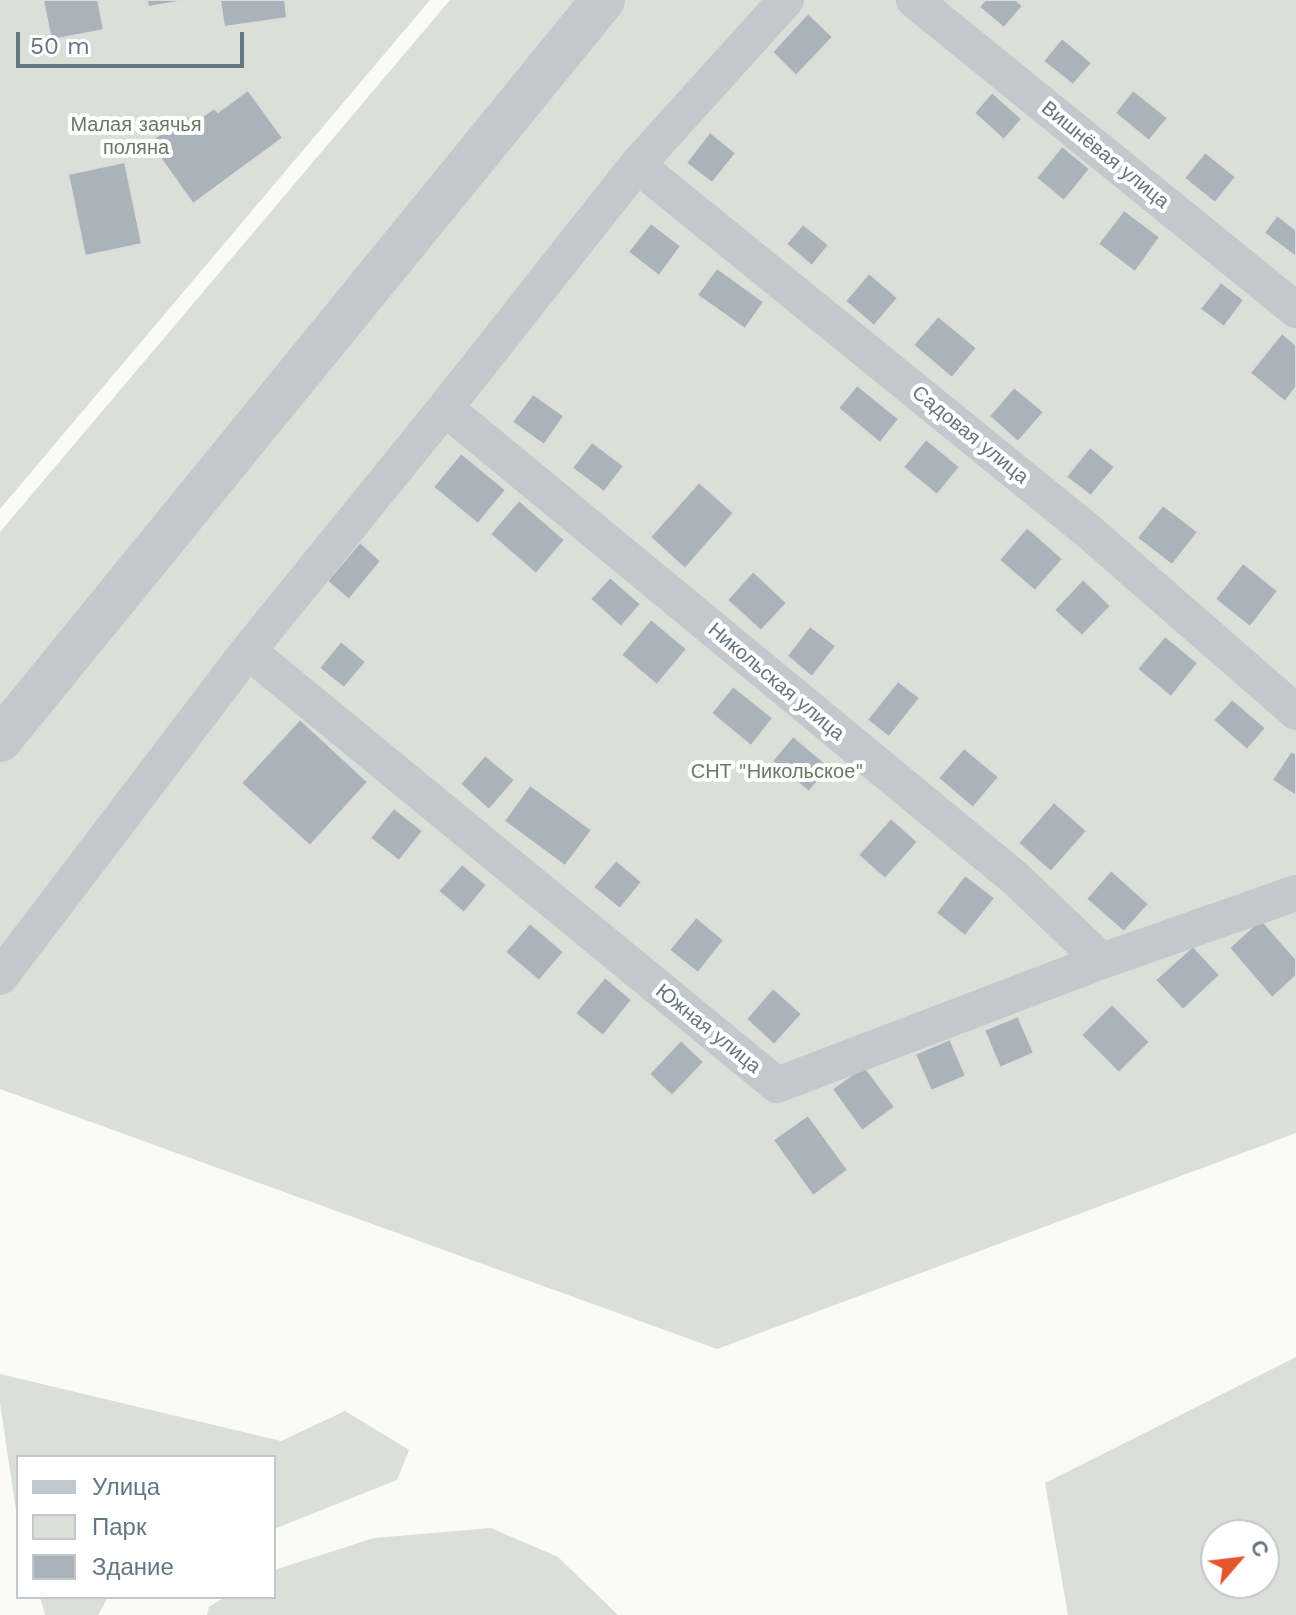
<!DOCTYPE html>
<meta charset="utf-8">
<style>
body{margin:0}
#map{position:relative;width:1296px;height:1615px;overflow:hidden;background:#fafaf8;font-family:"Work Sans",sans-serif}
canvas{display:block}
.legend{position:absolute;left:16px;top:1455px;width:260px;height:144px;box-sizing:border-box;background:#fff;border:2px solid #c1c8cd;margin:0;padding:10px 14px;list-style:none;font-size:24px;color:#657683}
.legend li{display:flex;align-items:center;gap:16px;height:40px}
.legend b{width:40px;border:2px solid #c1c8cd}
.north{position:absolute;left:1200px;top:1519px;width:80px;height:80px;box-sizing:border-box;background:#fff;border:2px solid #c1c8cd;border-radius:50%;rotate:62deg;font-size:22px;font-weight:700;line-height:32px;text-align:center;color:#657683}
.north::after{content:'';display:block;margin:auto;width:28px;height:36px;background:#e4572e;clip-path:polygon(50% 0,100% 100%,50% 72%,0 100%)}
.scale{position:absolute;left:16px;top:32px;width:228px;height:36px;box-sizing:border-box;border:4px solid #657683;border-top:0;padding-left:10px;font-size:24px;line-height:28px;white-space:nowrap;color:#657683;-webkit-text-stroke:6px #fff;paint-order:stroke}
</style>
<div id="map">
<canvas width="1296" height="1615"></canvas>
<ul class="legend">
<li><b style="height:10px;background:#c3c8cc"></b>Улица</li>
<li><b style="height:22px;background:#dadfd7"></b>Парк</li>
<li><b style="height:22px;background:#aab3b9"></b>Здание</li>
</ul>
<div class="north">С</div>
<div class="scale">50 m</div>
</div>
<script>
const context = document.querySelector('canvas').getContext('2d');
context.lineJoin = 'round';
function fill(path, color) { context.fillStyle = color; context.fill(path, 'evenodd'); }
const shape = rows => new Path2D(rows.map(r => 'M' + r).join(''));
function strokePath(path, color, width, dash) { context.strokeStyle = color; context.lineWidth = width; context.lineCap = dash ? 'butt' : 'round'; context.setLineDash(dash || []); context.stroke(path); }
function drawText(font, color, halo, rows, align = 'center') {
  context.font = font + ' "Work Sans",sans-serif'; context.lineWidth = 8; context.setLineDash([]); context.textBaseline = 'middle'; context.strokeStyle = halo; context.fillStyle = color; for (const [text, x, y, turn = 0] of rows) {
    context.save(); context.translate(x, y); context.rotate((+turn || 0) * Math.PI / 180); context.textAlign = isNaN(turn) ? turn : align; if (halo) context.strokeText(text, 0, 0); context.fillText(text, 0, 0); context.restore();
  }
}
const green = shape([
 [0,0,430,0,0,509],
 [450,0,1296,0,1296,1133,717,1349,0,1089,0,532],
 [1296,1357,1296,1615,1068,1615,1045,1483],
 [1216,1535,1264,1535,1264,1583,1216,1583],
 [0,1374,281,1441,345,1411,409,1450,397,1480,274,1529,274,1457,18,1457,18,1524,0,1403],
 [491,1528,558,1557,618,1615,207,1615,209,1607,225,1597,274,1597,274,1570,374,1538],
 [40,1597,108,1597,98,1615,45,1615]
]);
const building = shape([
 [43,0,98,0,104,30,51,40,43,0],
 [147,0,190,0,148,7,147,0],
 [220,0,285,0,287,18,224,27,220,0],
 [985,0,1016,0,1023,6,1004,28,979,7,985,0],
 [808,13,833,37,796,76,772,52,808,13],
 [1062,38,1092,63,1073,85,1043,61,1062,38],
 [248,90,283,138,193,204,149,142,187,115,193,123,214,108,218,112,248,90],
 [1133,90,1168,118,1149,141,1115,113,1133,90],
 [992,92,1022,119,1004,140,974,113,992,92],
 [710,132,736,153,712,183,686,163,710,132],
 [1062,146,1090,169,1064,201,1036,178,1062,146],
 [1205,152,1236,177,1215,203,1184,178,1205,152],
 [125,162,142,244,85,256,68,174,125,162],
 [1124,210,1160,237,1135,272,1098,244,1124,210],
 [1277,215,1296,230,1296,257,1264,233,1277,215],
 [651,223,681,246,659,276,628,252,651,223],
 [803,224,829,245,812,266,786,244,803,224],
 [717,268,764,302,745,329,697,295,717,268],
 [869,273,898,298,874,326,845,301,869,273],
 [1221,282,1244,300,1224,327,1200,309,1221,282],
 [938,316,977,348,952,378,913,345,938,316],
 [1282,333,1296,345,1296,387,1285,402,1250,373,1282,333],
 [857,385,899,419,880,443,838,408,857,385],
 [1014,387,1044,412,1018,442,989,416,1014,387],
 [533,394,564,416,544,445,512,422,533,394],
 [926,439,960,467,937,495,903,467,926,439],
 [592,442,624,466,604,492,572,468,592,442],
 [1090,447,1115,467,1091,496,1066,477,1090,447],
 [461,453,506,490,478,524,433,487,461,453],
 [699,482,734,513,685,569,650,537,699,482],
 [519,500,565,540,536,574,490,534,519,500],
 [1163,505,1198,532,1172,565,1137,538,1163,505],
 [1027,527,1063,559,1035,591,999,560,1027,527],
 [360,542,381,561,349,600,327,581,360,542],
 [1243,563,1278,591,1250,627,1215,599,1243,563],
 [753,571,787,603,761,631,727,600,753,571],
 [610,577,641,604,621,627,590,599,610,577],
 [1083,579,1111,606,1082,636,1054,610,1083,579],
 [651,619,687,649,657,685,621,655,651,619],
 [810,626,836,646,812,677,787,656,810,626],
 [1165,636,1198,663,1171,697,1137,669,1165,636],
 [341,641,366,662,344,688,319,668,341,641],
 [898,681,920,698,889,737,867,720,898,681],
 [733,686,773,718,751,746,711,713,733,686],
 [1232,699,1266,728,1247,750,1213,720,1232,699],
 [300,719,368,782,310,846,241,783,300,719],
 [793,736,830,767,809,792,772,761,793,736],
 [964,748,999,777,973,808,938,778,964,748],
 [1291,751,1296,754,1296,796,1272,780,1291,751],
 [485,755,515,780,489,810,460,784,485,755],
 [530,785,592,830,565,866,504,821,530,785],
 [1054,802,1087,831,1051,872,1018,843,1054,802],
 [394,808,423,831,399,861,370,838,394,808],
 [891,818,918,842,885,879,858,855,891,818],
 [616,860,642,882,620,909,593,887,616,860],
 [462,864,487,885,464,913,438,891,462,864],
 [1111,870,1149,904,1124,932,1086,899,1111,870],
 [965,875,995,898,965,936,936,913,965,875],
 [696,917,724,940,698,973,669,950,696,917],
 [1261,919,1296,959,1296,976,1272,998,1229,948,1261,919],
 [530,923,564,952,539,981,505,952,530,923],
 [1193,946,1220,975,1183,1010,1155,980,1193,946],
 [605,977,632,1000,603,1036,575,1013,605,977],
 [773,988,802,1014,774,1045,746,1019,773,988],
 [1112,1004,1150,1042,1119,1073,1081,1035,1112,1004],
 [1018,1016,1034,1053,1000,1068,984,1030,1018,1016],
 [950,1039,966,1076,931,1091,915,1054,950,1039],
 [681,1040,704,1062,672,1096,649,1074,681,1040],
 [864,1066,895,1107,862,1131,832,1089,864,1066],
 [808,1115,848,1170,813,1196,773,1140,808,1115]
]);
const minor = shape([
 [914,0,1296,310],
 [637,165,1087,530,1296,712],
 [445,408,1015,878,1102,961],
 [248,651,777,1085,1102,961,1296,893],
 [0,977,248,651,445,408,637,165,786,0]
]);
const tertiary = shape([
 [0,740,603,0]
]);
const parkNames = [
 ["Малая заячья",136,125],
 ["поляна",136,148],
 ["СНТ \"Никольское\"",777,772]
];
const streetNames = [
 ["Вишнёвая улица",1105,155,39],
 ["Садовая улица",970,435,39],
 ["Никольская улица",776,682,40],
 ["Южная улица",708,1029,39]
];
fill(green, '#dadfd7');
fill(building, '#aab3b9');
strokePath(building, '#dcdcda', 2);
strokePath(minor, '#c3c8cc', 36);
strokePath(tertiary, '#c3c8cc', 44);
drawText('20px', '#687a64', '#fff', parkNames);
drawText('20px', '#657683', '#fff', streetNames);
</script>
